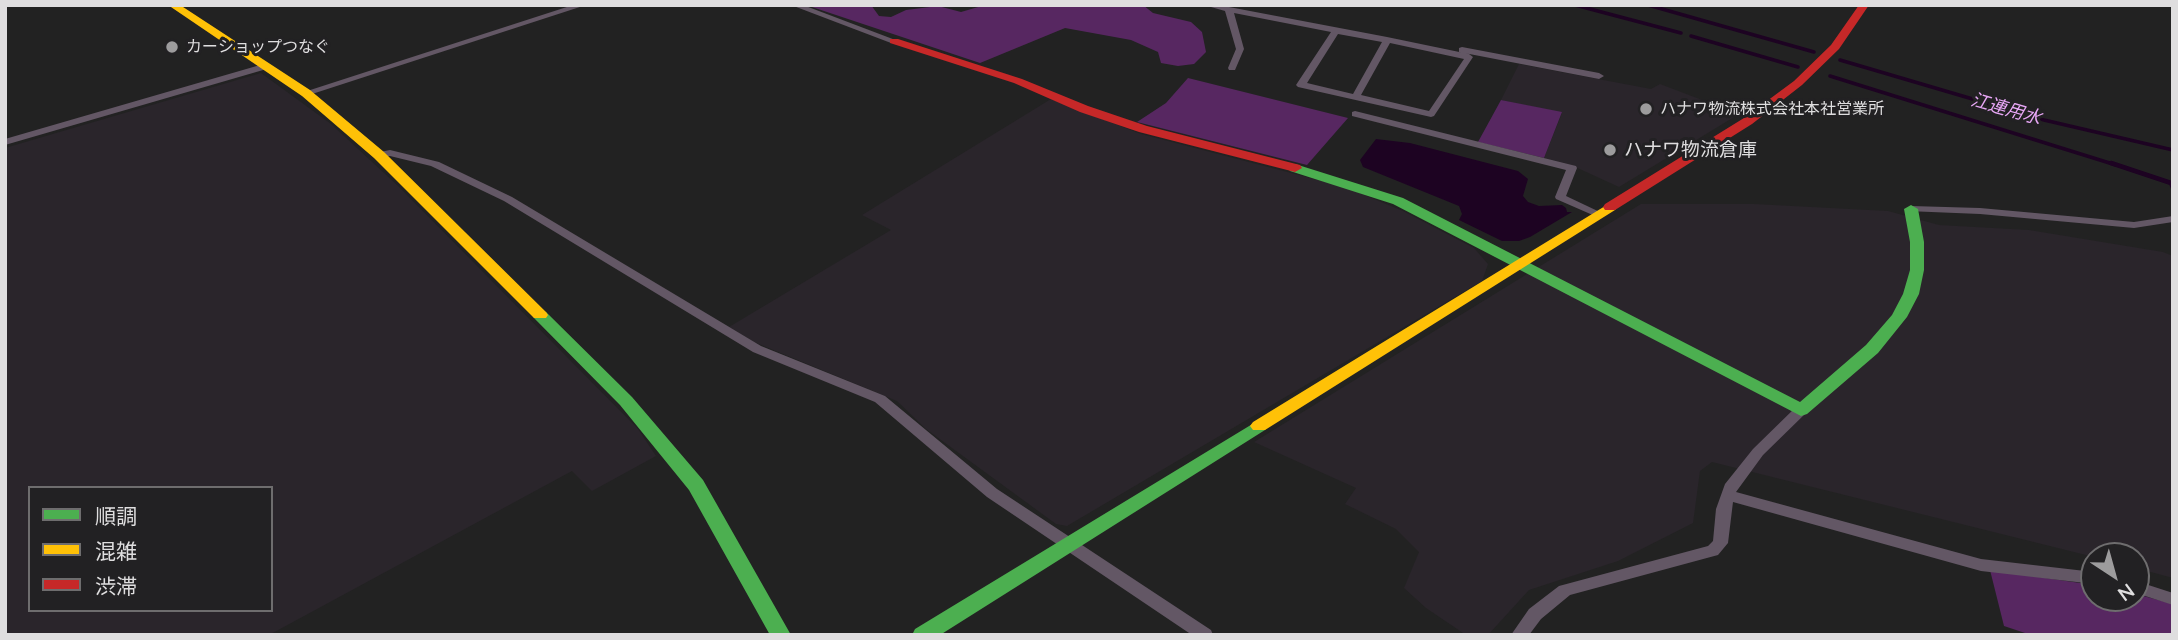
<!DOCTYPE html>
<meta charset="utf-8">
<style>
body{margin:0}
#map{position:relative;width:2178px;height:640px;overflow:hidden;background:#222;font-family:Lato,"Noto Sans JP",sans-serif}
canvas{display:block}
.frame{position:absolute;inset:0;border:7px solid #dfdedf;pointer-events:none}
.legend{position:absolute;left:28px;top:486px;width:245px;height:126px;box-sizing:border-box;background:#222123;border:2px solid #6e6d6e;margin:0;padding:9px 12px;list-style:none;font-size:21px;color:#dfdedf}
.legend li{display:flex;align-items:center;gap:14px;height:35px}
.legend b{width:35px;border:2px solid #6e6d6e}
.north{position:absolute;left:2080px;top:542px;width:70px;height:70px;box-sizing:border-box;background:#222123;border:2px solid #6e6d6e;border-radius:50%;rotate:144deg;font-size:19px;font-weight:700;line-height:28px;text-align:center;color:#dfdedf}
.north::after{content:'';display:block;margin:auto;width:24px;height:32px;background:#9d9c9d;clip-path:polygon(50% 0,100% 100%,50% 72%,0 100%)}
</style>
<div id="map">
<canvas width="2178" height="640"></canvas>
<div class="frame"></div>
<ul class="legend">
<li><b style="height:9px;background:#4caf50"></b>順調</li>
<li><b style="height:9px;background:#ffc107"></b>混雑</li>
<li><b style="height:9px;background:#c62828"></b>渋滞</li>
</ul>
<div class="north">N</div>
</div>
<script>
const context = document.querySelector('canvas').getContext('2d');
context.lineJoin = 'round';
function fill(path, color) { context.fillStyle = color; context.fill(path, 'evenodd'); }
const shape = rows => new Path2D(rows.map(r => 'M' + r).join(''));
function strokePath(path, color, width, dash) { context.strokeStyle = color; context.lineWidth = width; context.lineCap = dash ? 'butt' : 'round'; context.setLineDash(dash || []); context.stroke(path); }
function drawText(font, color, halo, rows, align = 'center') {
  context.font = font + ' Lato,"Noto Sans JP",sans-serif'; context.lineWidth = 6; context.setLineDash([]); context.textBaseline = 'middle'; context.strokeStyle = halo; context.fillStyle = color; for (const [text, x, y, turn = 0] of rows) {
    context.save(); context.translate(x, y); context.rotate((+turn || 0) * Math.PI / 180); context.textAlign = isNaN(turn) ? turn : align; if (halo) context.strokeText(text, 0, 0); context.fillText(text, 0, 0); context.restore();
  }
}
const built = shape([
 [1519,64,1651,89,1660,84,1739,114,1619,187,1571,165,1544,158,1562,113,1501,100],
 [261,73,331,124,397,185,638,429,656,456,592,491,572,471,269,635,5,635,5,148],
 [30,488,271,488,271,610,30,610],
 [1051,99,1141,134,1345,187,1403,211,1474,248,1488,264,1482,281,1067,526,1056,524,926,429,897,401,754,342,729,327,891,230,862,215],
 [1641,204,1754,204,1888,211,1939,225,2029,230,2163,252,2173,256,2173,578,2136,568,2136,556,2094,557,1712,462,1700,471,1693,523,1618,561,1529,590,1488,635,1466,635,1426,608,1404,588,1419,552,1396,529,1345,504,1356,488,1254,442]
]);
const green = shape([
 [806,5,871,5,879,16,891,17,906,10,938,6,961,12,985,5,1143,5,1153,13,1191,22,1202,32,1206,52,1194,64,1178,66,1161,63,1158,52,1131,40,1065,28,980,63],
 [1188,78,1348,118,1307,165,1137,122,1166,103],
 [1501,100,1562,112,1544,158,1478,142],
 [1990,570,2094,585,2094,598,2136,598,2136,594,2173,604,2173,635,2031,635,2004,626]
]);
const water = shape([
 [1376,139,1410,143,1518,171,1528,179,1523,196,1528,202,1539,206,1562,205,1566,208,1567,212,1572,212,1530,237,1519,241,1502,241,1459,220,1462,214,1459,206,1363,167,1360,160]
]);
const streamFar1 = shape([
 [1575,5,1681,33],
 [1648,5,1814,52],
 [1691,36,1798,67],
 [1840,60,2044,120,2173,150],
 [1830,76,2116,165]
]);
const stream = shape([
 [2111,163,2171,183,2173,188]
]);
const street = shape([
 [573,5,586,5,309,95,303,95,301,93,573,5],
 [791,5,803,5,898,41,891,43,791,5],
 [1204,5,1229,7,1387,37,1469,54,1473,57,1434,116,1431,117,1298,87,1296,85,1331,32,1234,13,1244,49,1235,70,1229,70,1228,68,1236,49,1225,11,1204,5],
 [1338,34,1382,42,1353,94,1307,83,1338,34],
 [1390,43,1464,59,1429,111,1361,95,1390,43],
 [1462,47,1599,73,1604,76,1599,79,1459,52,1459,48,1462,47],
 [267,63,271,66,270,68,5,145,5,139,267,63],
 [1355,111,1576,166,1577,168,1566,196,1604,214,1599,217,1595,216,1556,199,1555,197,1566,170,1352,116,1352,112,1355,111],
 [390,150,439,162,512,197,761,346,885,396,997,489,1211,630,1213,635,1192,635,987,497,875,402,753,352,504,201,431,166,390,156,379,158,374,155,375,153,390,150],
 [1911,206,1980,208,2134,222,2173,216,2173,222,2134,228,1980,214,1907,211,1906,209,1911,206],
 [1801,405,1806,407,1808,410,1806,413,1763,455,1736,492,1981,559,2094,572,2094,584,1981,571,1733,502,1728,543,1718,555,1570,595,1541,619,1529,635,1511,635,1529,609,1559,586,1708,546,1713,541,1716,509,1725,484,1753,449,1796,407,1801,405],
 [2136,581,2173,593,2173,605,2136,593,2136,581]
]);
const fast = shape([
 [1295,164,1403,198,1800,402,1866,345,1892,315,1903,294,1910,270,1910,242,1904,209,1911,205,1918,209,1924,242,1924,270,1919,294,1907,317,1878,353,1807,414,1801,416,1393,204,1290,171,1288,168,1295,164],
 [540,310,546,312,632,397,703,480,791,635,770,635,689,490,620,405,534,318,532,315,540,310],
 [1259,420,1265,422,1268,426,1265,430,940,635,912,635,915,629,1259,420]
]);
const slow = shape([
 [168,5,180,5,310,90,384,152,546,312,548,315,546,318,534,318,374,158,302,96,168,5],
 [1610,203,1615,204,1617,207,1615,210,1265,430,1253,430,1250,426,1253,422,1610,203]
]);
const jam = shape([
 [1859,5,1869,5,1839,49,1802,85,1752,124,1615,210,1605,210,1603,207,1605,204,1744,118,1794,81,1831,45,1859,5],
 [890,39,898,39,1022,79,1088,106,1147,126,1300,165,1302,168,1295,172,1139,132,1080,112,1014,83,890,43,890,39]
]);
const markers = [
 [172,47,7,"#9d9c9d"],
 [1646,109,7,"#9d9c9d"],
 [1610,150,7,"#9d9c9d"]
];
const farPoinames = [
 ["カーショップつなぐ",186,47],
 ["ハナワ物流株式会社本社営業所",1660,109]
];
const farWaternames = [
 ["江連用水",2006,109,16]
];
const poiNames = [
 ["ハナワ物流倉庫",1624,150]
];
fill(built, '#2a252b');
fill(green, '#572761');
fill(water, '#1d0322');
strokePath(streamFar1, '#1d0322', 3.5);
strokePath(stream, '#1d0322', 4.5);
fill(street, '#635765');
fill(fast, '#4caf50');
fill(slow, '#ffc107');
fill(jam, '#c62828');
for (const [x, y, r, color] of markers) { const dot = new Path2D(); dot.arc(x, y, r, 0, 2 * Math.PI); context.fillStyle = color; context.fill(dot); strokePath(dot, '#222123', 2.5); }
drawText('16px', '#dfdedf', '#222123', farPoinames, 'left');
drawText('italic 18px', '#e8a7f6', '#222123', farWaternames);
drawText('19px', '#dfdedf', '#222123', poiNames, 'left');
</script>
